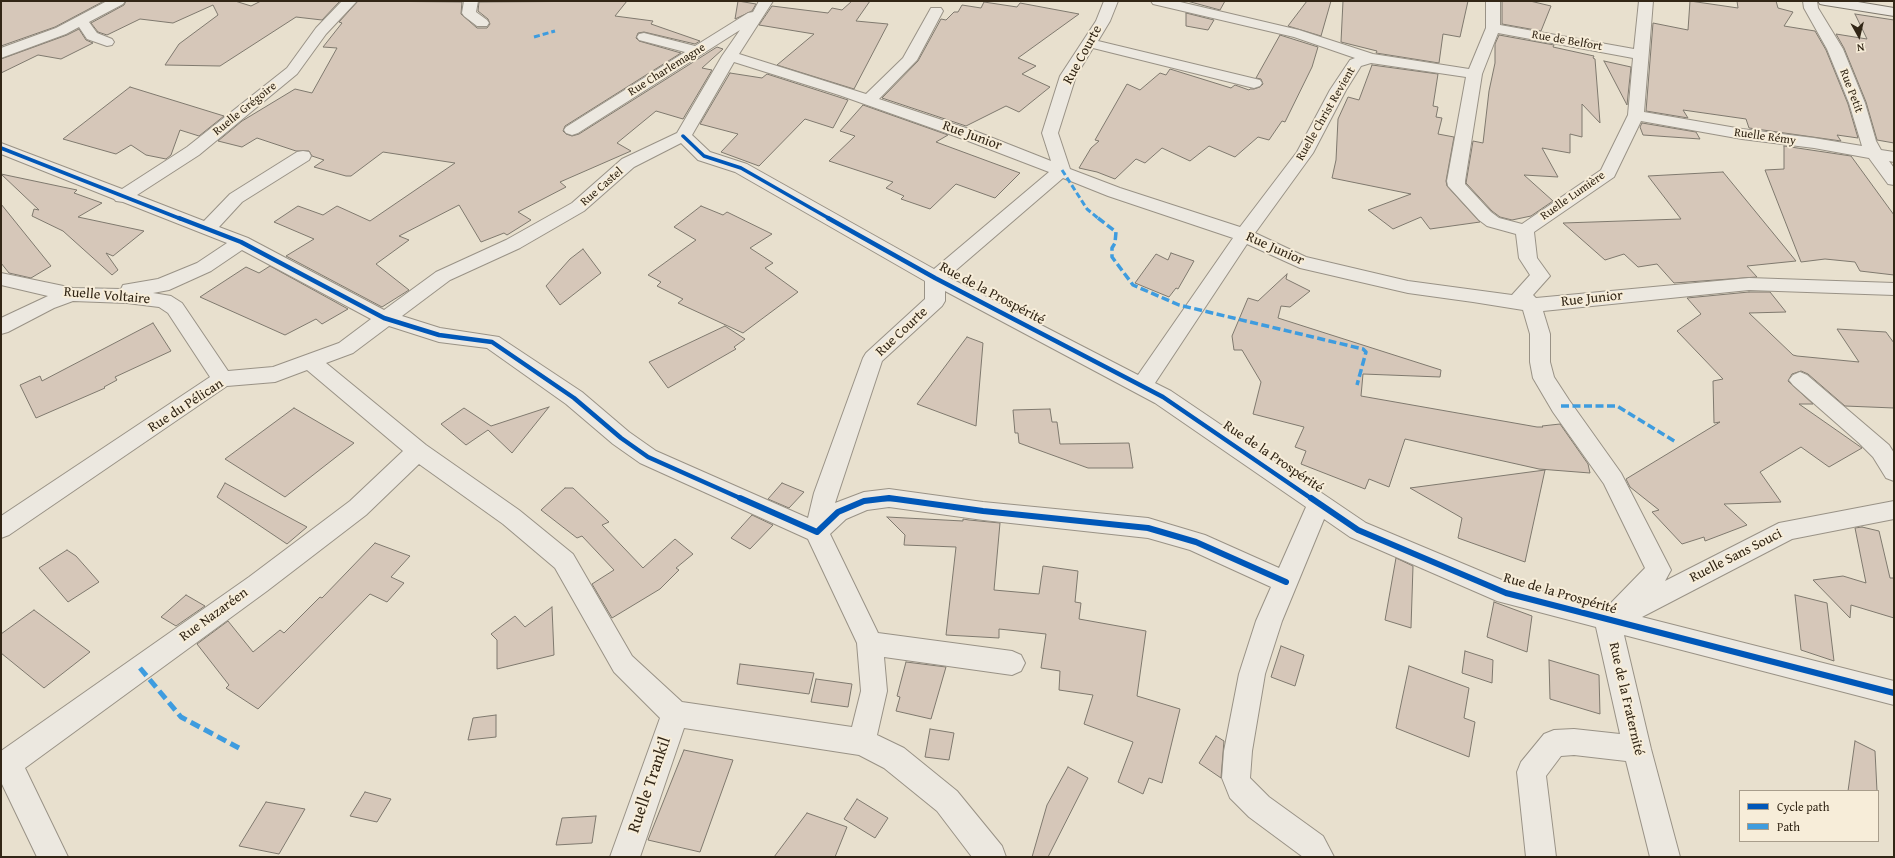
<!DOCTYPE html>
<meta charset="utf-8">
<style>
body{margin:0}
#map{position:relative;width:1895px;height:858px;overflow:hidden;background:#e8e0ce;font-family:"Gentium Book Plus",serif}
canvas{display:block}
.frame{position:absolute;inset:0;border:2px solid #322616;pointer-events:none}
.legend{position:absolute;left:1739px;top:790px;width:140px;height:52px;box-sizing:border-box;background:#f7edd9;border:1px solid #a89d8b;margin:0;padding:5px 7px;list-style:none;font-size:12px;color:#322616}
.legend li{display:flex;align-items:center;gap:8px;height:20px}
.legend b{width:20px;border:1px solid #a89d8b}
.north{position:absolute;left:1839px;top:16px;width:40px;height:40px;-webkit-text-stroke:3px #f7edd9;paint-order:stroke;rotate:172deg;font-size:11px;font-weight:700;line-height:16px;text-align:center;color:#322616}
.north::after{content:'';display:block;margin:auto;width:14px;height:18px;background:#322616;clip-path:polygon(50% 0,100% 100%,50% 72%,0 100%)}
</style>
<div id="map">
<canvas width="1895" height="858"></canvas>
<div class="frame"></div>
<ul class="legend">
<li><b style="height:5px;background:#0057b8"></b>Cycle path</li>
<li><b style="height:5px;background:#3e9cdf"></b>Path</li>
</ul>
<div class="north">N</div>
</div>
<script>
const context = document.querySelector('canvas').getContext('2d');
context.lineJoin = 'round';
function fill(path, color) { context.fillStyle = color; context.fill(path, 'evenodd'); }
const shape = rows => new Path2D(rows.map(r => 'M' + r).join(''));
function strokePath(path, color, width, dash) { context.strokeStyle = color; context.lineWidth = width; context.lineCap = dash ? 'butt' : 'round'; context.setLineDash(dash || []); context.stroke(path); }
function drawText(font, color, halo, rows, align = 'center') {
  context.font = font + ' "Gentium Book Plus",serif'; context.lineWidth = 4; context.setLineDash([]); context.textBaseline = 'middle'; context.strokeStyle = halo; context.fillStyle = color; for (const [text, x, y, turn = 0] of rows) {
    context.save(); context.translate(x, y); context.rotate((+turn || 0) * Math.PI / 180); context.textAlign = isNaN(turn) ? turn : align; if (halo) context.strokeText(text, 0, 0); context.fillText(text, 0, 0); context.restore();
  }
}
const building = shape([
 [1,1,104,1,55,27,1,46,1,1],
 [126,1,235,1,251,6,261,1,340,1,322,20,296,17,220,66,165,65,179,44,218,15,213,5,173,23,140,19,107,35,98,32,91,23,124,5,126,1],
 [358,1,462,2,461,14,477,28,487,28,490,24,488,19,478,11,479,2,627,1,615,16,653,21,651,24,700,41,695,44,644,32,638,33,636,38,639,41,681,53,565,126,563,131,566,134,572,136,579,134,717,47,723,49,702,68,712,70,683,119,656,111,617,143,631,151,560,182,566,187,518,212,531,220,507,235,504,233,481,242,459,205,399,236,409,240,376,264,409,290,382,307,286,256,314,239,274,222,298,206,323,215,337,206,370,221,455,163,383,152,351,176,346,176,314,167,324,160,312,156,309,151,296,151,257,138,242,147,218,141,242,121,295,89,312,93,337,48,323,47,342,23,339,22,358,1],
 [738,1,756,4,752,11,735,19,738,1],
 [852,1,870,1,856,21,888,24,854,89,777,65,814,34,759,25,772,6,828,13,832,8,842,10,852,1],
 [1187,1,1225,1,1220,10,1187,1],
 [1307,1,1331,1,1321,36,1288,26,1307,1],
 [1343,1,1468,1,1460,37,1443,34,1439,63,1376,53,1377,51,1341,42,1343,1],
 [1502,1,1530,1,1551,6,1541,31,1502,24,1502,1],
 [1690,1,1738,8,1737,1,1776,1,1778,8,1793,12,1784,26,1815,31,1826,50,1848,104,1858,138,1837,135,1841,141,1749,128,1746,119,1683,110,1688,118,1646,111,1653,23,1688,30,1690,1],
 [984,2,1017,7,1020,3,1079,14,1018,58,1036,66,1022,74,1050,87,1019,112,1006,106,966,126,882,98,918,61,941,19,946,20,954,12,958,12,962,5,981,8,984,2],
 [1186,13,1214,20,1208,30,1186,26,1186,13],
 [1855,14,1894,20,1894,143,1877,140,1866,102,1844,48,1836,34,1867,39,1855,14],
 [79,29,86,40,93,43,61,59,38,55,1,73,1,59,67,35,79,29],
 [1280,35,1318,47,1312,67,1285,122,1282,121,1269,140,1258,137,1235,157,1209,146,1190,161,1162,148,1145,163,1136,159,1115,179,1097,172,1079,168,1091,148,1099,141,1095,140,1127,84,1140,90,1160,73,1166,75,1170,69,1231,88,1235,85,1249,90,1250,89,1254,89,1260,87,1263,84,1261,79,1256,78,1280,35],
 [1499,35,1554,45,1553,47,1594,56,1593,58,1595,59,1600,123,1582,104,1582,137,1570,134,1570,153,1542,148,1558,177,1524,175,1553,201,1531,216,1512,220,1500,217,1492,211,1466,183,1473,141,1483,143,1489,91,1495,63,1495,44,1499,35],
 [1604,61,1631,67,1627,105,1604,61],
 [1372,65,1438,74,1433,106,1438,107,1436,117,1442,118,1438,134,1454,137,1446,181,1447,186,1480,222,1430,229,1421,217,1393,229,1368,210,1411,194,1332,178,1336,160,1338,119,1348,97,1359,100,1372,65],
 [730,73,762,78,767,74,848,100,833,128,805,119,759,166,721,152,738,134,700,124,730,73],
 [130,87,224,116,199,136,180,130,171,155,166,159,146,155,131,145,116,154,63,139,130,87],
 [863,105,948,135,936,142,1020,173,995,198,956,184,930,209,901,199,904,196,886,188,893,182,829,161,855,136,840,131,863,105],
 [1642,123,1696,132,1700,139,1643,135,1640,127,1642,123],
 [1784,146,1851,156,1894,215,1894,275,1860,271,1855,262,1825,259,1801,262,1765,170,1784,169,1784,146],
 [1723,172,1796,261,1747,266,1757,277,1674,283,1657,264,1638,267,1624,254,1605,260,1563,223,1681,219,1648,176,1723,172],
 [1,174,77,190,74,193,102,203,78,217,144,231,113,256,106,253,118,270,112,275,63,231,32,216,34,209,39,210,1,174],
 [1,204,51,266,31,278,9,273,1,263,1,204],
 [701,206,723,215,727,212,772,234,750,248,773,263,765,268,798,292,743,333,678,303,683,299,657,286,661,282,648,275,696,240,674,227,701,206],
 [583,249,601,273,560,305,546,286,570,259,583,249],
 [1171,253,1194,261,1178,289,1176,288,1169,297,1135,283,1156,254,1168,260,1171,253],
 [270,266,348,309,322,324,316,319,285,335,200,297,246,267,259,273,270,266],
 [1287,274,1286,279,1310,291,1290,307,1281,306,1278,318,1441,370,1440,377,1363,374,1361,396,1537,427,1543,427,1542,426,1560,424,1588,464,1590,473,1539,469,1405,439,1389,487,1369,479,1365,489,1301,464,1306,451,1295,447,1304,427,1253,414,1261,382,1242,350,1234,350,1232,336,1248,298,1258,301,1287,274],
 [1749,292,1770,292,1786,312,1749,313,1793,355,1797,356,1859,362,1837,329,1886,332,1894,343,1894,408,1845,406,1808,374,1801,371,1792,374,1788,381,1813,404,1799,404,1862,448,1829,467,1801,447,1760,472,1781,502,1724,504,1747,525,1705,541,1704,537,1682,544,1652,512,1659,510,1630,487,1626,479,1720,422,1714,423,1713,381,1723,379,1677,331,1701,314,1687,298,1749,292],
 [153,323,171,351,115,377,117,380,104,387,105,388,36,418,20,385,40,376,42,381,153,323],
 [725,326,745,339,734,347,736,349,668,388,649,362,725,326],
 [967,337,983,343,976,426,917,404,967,337],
 [549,407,512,453,488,430,466,445,441,424,464,408,491,426,549,407],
 [294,408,354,443,285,497,225,459,294,408],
 [1050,409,1052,422,1057,422,1060,444,1129,443,1133,468,1088,468,1019,443,1018,433,1015,433,1013,410,1050,409],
 [1545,470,1525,562,1458,538,1462,518,1410,488,1545,470],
 [225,483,307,527,287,544,217,497,225,483],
 [782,483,804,492,789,508,768,499,782,483],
 [565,488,573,488,609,522,602,525,643,568,675,539,693,554,676,568,679,570,660,589,612,618,592,584,614,570,582,536,577,538,541,510,565,488],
 [752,515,773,525,750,549,731,538,752,515],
 [887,517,963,521,963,519,969,520,1000,523,994,590,1039,594,1043,566,1078,571,1075,602,1081,603,1079,619,1146,631,1137,696,1180,709,1162,783,1149,778,1143,794,1118,782,1133,742,1084,724,1093,695,1059,690,1060,671,1041,668,1046,634,999,629,999,638,946,635,956,547,904,545,905,535,887,517],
 [1862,527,1879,531,1890,578,1894,578,1894,618,1851,605,1850,618,1813,580,1843,576,1866,583,1855,528,1862,527],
 [375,543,410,556,391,577,404,583,387,602,370,594,258,709,226,688,229,685,197,644,228,621,253,652,280,630,284,633,320,597,322,598,375,543],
 [67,550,76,556,99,582,68,602,39,568,67,550],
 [1396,558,1413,566,1411,628,1385,620,1396,558],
 [186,595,205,606,176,626,161,617,186,595],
 [1795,595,1827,603,1834,661,1801,650,1795,595],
 [1494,602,1532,616,1527,652,1487,637,1494,602],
 [552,607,554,655,497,669,497,640,491,634,515,616,525,627,552,607],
 [34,610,90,652,44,688,1,653,1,634,34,610],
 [1281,646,1304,655,1295,686,1271,677,1281,646],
 [1465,651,1493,660,1492,683,1462,673,1465,651],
 [1549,660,1599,675,1600,714,1550,699,1549,660],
 [906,662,946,667,931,719,896,711,900,697,897,696,906,662],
 [740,664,814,673,809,694,737,684,740,664],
 [1409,666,1469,688,1464,718,1475,722,1469,757,1396,728,1409,666],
 [816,679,852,684,848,707,811,702,816,679],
 [496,715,496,737,468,740,473,718,496,715],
 [930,729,954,733,949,760,925,757,930,729],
 [1216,736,1224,741,1221,778,1199,763,1216,736],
 [1855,741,1875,751,1877,791,1848,791,1855,741],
 [684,750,733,760,700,852,648,840,684,750],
 [1068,767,1088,778,1048,857,1032,857,1047,805,1068,767],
 [365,792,391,799,377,822,350,816,365,792],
 [857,799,888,818,875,838,844,819,857,799],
 [266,802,305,809,279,854,239,846,266,802],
 [807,813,847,827,835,857,774,857,807,813],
 [596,816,592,843,556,845,562,818,596,816]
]);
const minor = shape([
 [107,1,125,1,123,4,89,22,97,33,112,39,114,42,112,45,107,46,87,39,79,27,66,34,1,58,1,48,56,28,107,1],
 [342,1,357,1,326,34,297,74,199,155,137,195,204,221,230,194,297,152,303,151,309,152,311,156,309,160,242,202,219,227,248,238,384,310,436,272,506,240,572,203,622,159,677,133,722,56,740,30,578,133,572,135,566,133,564,130,566,127,685,52,639,40,637,37,639,34,644,33,695,46,748,13,753,12,759,1,773,1,739,54,866,94,903,58,931,8,941,8,943,11,917,60,879,99,975,131,1051,161,1042,133,1060,76,1096,21,1104,1,1118,1,1110,21,1098,41,1260,80,1262,83,1260,86,1254,88,1093,48,1076,76,1058,133,1070,169,1120,188,1240,227,1297,152,1330,90,1350,60,1355,58,1294,37,1153,4,1151,1,1176,1,1299,30,1373,54,1469,69,1486,28,1486,1,1500,1,1500,25,1634,49,1639,1,1653,1,1644,112,1742,129,1814,138,1862,146,1849,103,1827,49,1804,8,1803,1,1817,1,1818,8,1843,49,1865,103,1876,141,1881,150,1894,152,1894,162,1889,161,1894,168,1894,185,1888,184,1869,158,1814,148,1742,139,1641,121,1614,177,1534,232,1537,258,1550,276,1533,295,1536,298,1749,278,1894,283,1894,295,1749,290,1543,311,1550,334,1550,362,1554,377,1569,400,1621,473,1671,570,1665,581,1779,523,1894,501,1894,519,1792,539,1642,617,1894,681,1894,705,1624,635,1651,749,1680,857,1650,857,1626,761,1574,755,1561,756,1546,776,1556,857,1526,857,1517,772,1521,762,1544,734,1554,730,1574,729,1620,734,1596,627,1497,601,1350,537,1324,519,1282,621,1265,674,1252,751,1250,778,1269,797,1323,836,1334,857,1303,857,1249,817,1230,798,1222,778,1224,751,1239,674,1256,621,1271,587,1190,550,1148,538,983,520,889,507,867,510,846,519,830,534,878,633,1012,651,1021,655,1025,663,1021,671,1012,675,884,657,887,691,877,735,904,748,957,791,1002,846,1006,857,972,857,937,811,884,768,859,755,684,728,640,857,610,857,660,718,614,672,555,568,503,524,419,464,366,515,267,591,25,768,68,857,37,857,1,782,1,751,249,577,350,501,403,451,307,370,275,382,227,386,9,535,1,538,1,516,210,377,168,313,159,307,127,303,73,301,54,308,8,332,1,334,1,318,48,296,1,285,1,273,73,288,121,289,123,285,158,279,197,263,227,243,123,202,116,201,114,199,1,154,1,143,122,189,187,147,287,68,316,28,342,1],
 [1498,33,1633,58,1628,115,1601,170,1522,224,1499,218,1491,212,1465,184,1465,181,1482,74,1498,33],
 [734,62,839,95,963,139,1049,172,934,269,747,164,710,152,692,135,734,62],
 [1371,63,1466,77,1447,181,1448,186,1479,220,1487,226,1516,234,1519,258,1530,275,1512,295,1408,281,1306,257,1255,233,1313,153,1346,90,1361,66,1371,63],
 [681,143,698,160,735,172,925,281,925,299,866,353,863,358,814,493,808,518,656,451,629,432,582,392,499,337,440,328,402,316,450,280,520,248,584,211,634,167,681,143],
 [1063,178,1108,196,1233,238,1138,375,948,277,1063,178],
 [1247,244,1300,268,1408,293,1473,302,1523,310,1530,334,1530,362,1533,378,1553,412,1604,484,1645,568,1606,608,1509,583,1366,523,1171,391,1155,383,1247,244],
 [242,250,371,319,339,343,273,367,228,371,182,303,171,296,153,293,169,290,211,271,242,250],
 [945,291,1155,403,1306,507,1279,568,1205,535,1148,518,983,502,889,489,864,492,835,503,882,361,942,306,945,301,945,291],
 [389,326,439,342,487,348,566,404,613,444,640,463,808,539,857,643,861,691,852,727,682,702,632,656,573,554,519,510,426,445,326,363,353,353,389,326],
 [464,1,478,1,476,12,487,20,489,23,487,26,477,26,464,16,462,13,464,1],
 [1800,372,1807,375,1889,445,1894,453,1894,481,1886,478,1873,457,1859,443,1793,385,1789,380,1793,375,1800,372]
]);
const secondary = shape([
 [1818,1,1852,1,1894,8,1894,16,1825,5,1820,4,1818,1]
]);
const quietFar2 = shape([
 [534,37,555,31],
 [1062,170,1087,209,1099,219]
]);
const quietFar1 = shape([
 [1098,218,1116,232,1115,243,1112,248,1112,257,1133,285,1179,305,1363,349,1366,352,1357,385],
 [1561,406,1617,406,1676,442]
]);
const quiet = shape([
 [140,668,181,717,239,748]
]);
const cyclewayFar2 = shape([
 [683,136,704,156,741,168,830,219],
 [1,148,181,219]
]);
const cyclewayFar1 = shape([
 [179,218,241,242,384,318,439,335,492,342,574,398,621,438,648,457,742,499],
 [828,218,935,278,1163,397,1312,499],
 [883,499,897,499]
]);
const cycleway = shape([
 [740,498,817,532,838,512,864,501,889,498,983,511,1148,528,1196,542,1286,582],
 [1311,498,1358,530,1506,593,1894,693]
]);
const farStreetnames = [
 ["Rue de Belfort",1567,41,10],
 ["Rue Charlemagne",667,70,-32],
 ["Rue Petit",1851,91,69],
 ["Ruelle Grégoire",245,109,-39],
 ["Ruelle Christ Revient",1326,114,-60],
 ["Ruelle Rémy",1765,137,8],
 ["Rue Castel",602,187,-41],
 ["Ruelle Lumière",1573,196,-35]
];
const streetNames = [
 ["Rue Courte",1083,55,-61],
 ["Rue Junior",972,136,20],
 ["Rue Junior",1275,249,24],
 ["Rue de la Prospérité",992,294,28],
 ["Ruelle Voltaire",107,296,5],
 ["Rue Junior",1592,299,-6],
 ["Rue Courte",902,332,-43],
 ["Rue du Pélican",186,406,-33],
 ["Rue de la Prospérité",1273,457,34],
 ["Ruelle Sans Souci",1736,556,-27],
 ["Rue de la Prospérité",1560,594,16],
 ["Rue Nazaréen",214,615,-36],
 ["Rue de la Fraternité",1626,699,77]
];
const nearStreetnames = [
 ["Ruelle Trankil",650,785,-71]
];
fill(building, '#d6c7b9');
strokePath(building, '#7f796e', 1);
strokePath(minor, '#999286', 2);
strokePath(secondary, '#7f796e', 2);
fill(minor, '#ece8e0');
fill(secondary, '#ece8e0');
strokePath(quietFar2, '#3e9cdf', 3, [6, 3]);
strokePath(quietFar1, '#3e9cdf', 3.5, [8, 3.5]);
strokePath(quiet, '#3e9cdf', 5, [10, 5]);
strokePath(cyclewayFar2, '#0057b8', 3.5);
strokePath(cyclewayFar1, '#0057b8', 4.5);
strokePath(cycleway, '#0057b8', 6);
drawText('12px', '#322616', '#f7edd9', farStreetnames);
drawText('14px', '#322616', '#f7edd9', streetNames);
drawText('17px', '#322616', '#f7edd9', nearStreetnames);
</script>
